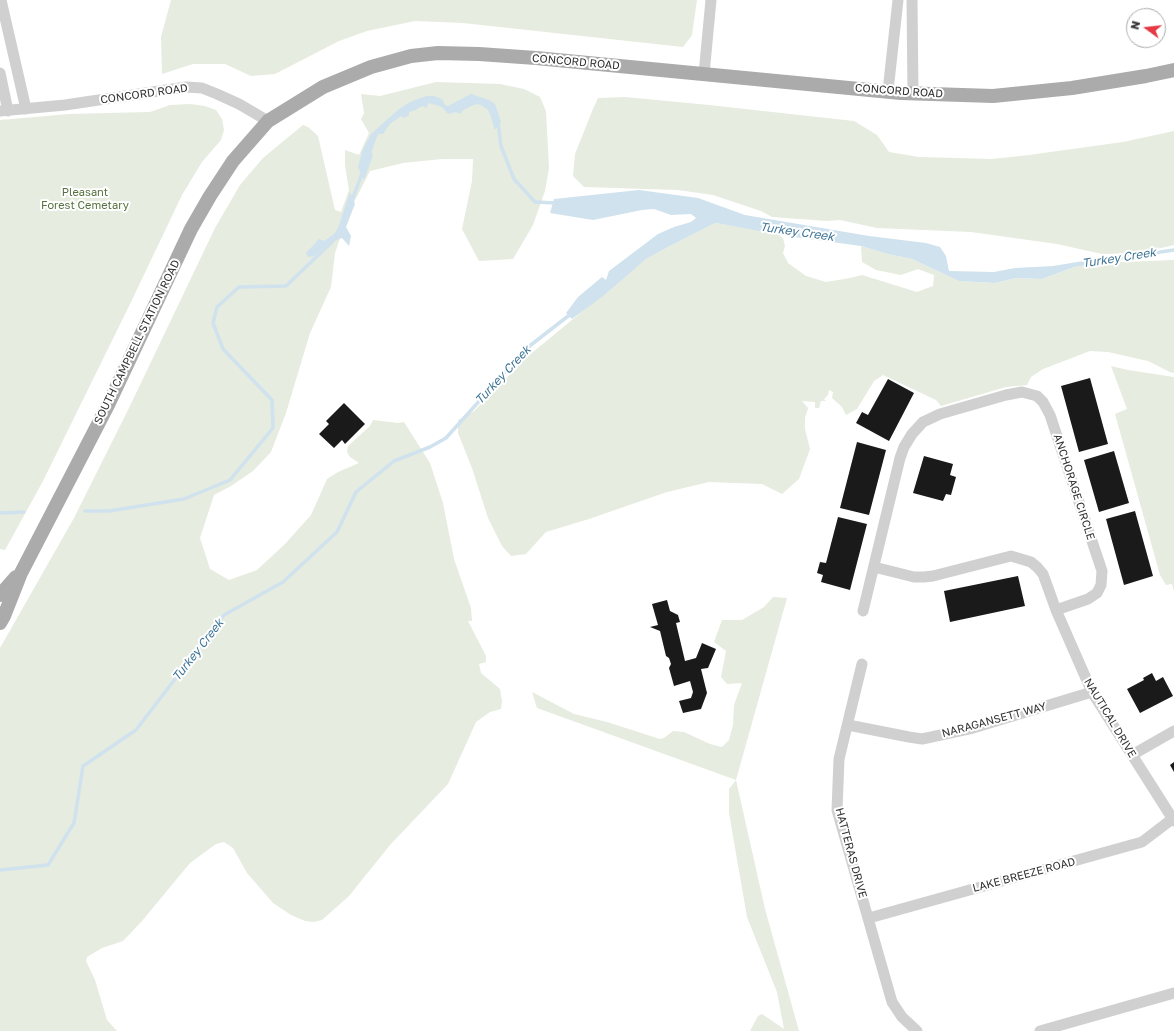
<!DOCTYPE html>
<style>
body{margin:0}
#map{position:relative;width:1174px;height:1031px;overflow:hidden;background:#fff;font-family:"Golos Text",sans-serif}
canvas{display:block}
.north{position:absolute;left:1126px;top:8px;width:40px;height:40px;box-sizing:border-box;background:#fff;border:1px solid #adadad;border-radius:50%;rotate:285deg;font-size:11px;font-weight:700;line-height:16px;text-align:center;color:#333}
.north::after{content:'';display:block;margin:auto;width:14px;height:18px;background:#e63946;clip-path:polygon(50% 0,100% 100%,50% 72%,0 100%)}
</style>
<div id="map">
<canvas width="1174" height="1031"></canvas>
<div class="north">N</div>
</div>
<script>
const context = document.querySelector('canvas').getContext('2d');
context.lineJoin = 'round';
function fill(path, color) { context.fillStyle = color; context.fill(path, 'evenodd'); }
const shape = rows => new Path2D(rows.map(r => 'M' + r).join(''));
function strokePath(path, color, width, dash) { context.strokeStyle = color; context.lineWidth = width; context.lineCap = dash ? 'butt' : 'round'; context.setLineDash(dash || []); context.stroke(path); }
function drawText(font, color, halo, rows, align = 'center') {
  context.font = font + ' "Golos Text",sans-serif'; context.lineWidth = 4; context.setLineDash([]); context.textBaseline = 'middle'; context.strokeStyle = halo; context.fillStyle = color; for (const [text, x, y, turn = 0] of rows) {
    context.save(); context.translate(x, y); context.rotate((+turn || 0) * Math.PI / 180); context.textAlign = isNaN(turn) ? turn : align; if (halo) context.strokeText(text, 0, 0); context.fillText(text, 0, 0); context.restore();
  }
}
const green = shape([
 [171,0,697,0,692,35,683,47,463,23,415,21,367,31,339,41,275,74,251,76,225,64,193,64,162,74,161,37],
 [436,82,500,84,524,89,540,97,546,111,549,168,545,191,533,225,513,259,479,261,462,229,472,181,473,159,442,159,403,163,370,171,348,214,335,253,331,287,310,333,286,413,271,452,253,471,231,486,214,495,200,538,210,569,229,580,257,570,285,544,311,515,327,479,338,472,359,463,350,457,347,452,348,446,370,426,373,420,398,423,404,422,430,463,443,503,454,559,471,608,472,621,468,621,486,656,486,662,479,664,481,673,500,689,502,701,501,709,490,712,476,722,448,784,390,845,349,896,322,920,314,922,305,921,291,915,273,903,247,873,233,848,224,842,216,844,190,863,142,921,123,941,102,948,87,957,86,961,95,980,107,1020,117,1031,0,1031,0,648,74,518,128,410,215,228,240,185,263,158,303,125,308,127,318,136,335,210,341,212,349,190,345,165,345,150,359,155,369,133,361,119,364,113,361,94,380,96],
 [625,97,709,105,854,121,877,135,889,152,919,157,992,159,1029,155,1123,142,1174,131,1174,245,1139,253,1102,254,1057,244,971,232,877,228,840,220,827,221,772,217,761,211,713,195,678,190,584,187,573,176,575,154,593,109,598,98],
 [190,104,205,106,216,110,222,119,224,130,221,140,202,162,182,195,131,302,43,481,5,550,0,549,0,120,69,114,150,112,170,105],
 [718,223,779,235,783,238,785,246,783,253,788,263,806,276,826,282,850,278,862,275,917,292,933,286,934,275,918,269,901,275,876,270,862,262,861,246,888,254,912,259,959,281,995,283,1016,278,1042,279,1074,267,1099,263,1174,260,1174,373,1170,372,1148,361,1108,352,1090,351,1043,369,1031,377,1027,385,1006,387,941,406,936,400,883,375,874,381,857,409,846,415,842,407,832,398,833,392,829,390,828,395,824,399,826,401,821,401,819,408,815,408,815,402,802,401,808,408,805,418,805,429,810,449,799,479,782,494,762,484,709,482,667,492,589,519,546,532,526,554,511,556,502,546,488,518,472,468,458,433,458,420,474,411,527,357,646,259,668,247,713,224],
 [1111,366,1128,370,1174,377,1174,591,1172,584,1166,585,1160,575,1115,414,1127,409],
 [773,597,787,598,736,780,765,909,799,1031,750,1031,758,1016,762,1014,784,1029,777,992,747,917,729,813,729,789,736,780,537,708,532,692,574,714,607,722,660,739,664,738,673,731,684,732,710,744,722,747,729,740,733,725,734,705,742,683,727,684,721,677,726,651,714,642,722,620,742,620,764,607]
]);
const water = shape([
 [471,94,489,100,495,104,501,122,495,130,490,114,487,109,481,105,477,104,471,106,462,111,461,114,456,112,448,114,442,107,429,103,426,108,423,106,418,108,416,110,409,112,409,115,404,118,401,116,390,124,383,134,379,134,374,138,369,149,373,155,364,180,358,167,363,149,371,134,399,109,410,102,426,96,434,96,442,99,445,105,448,106],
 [639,190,698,198,745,215,869,236,926,243,940,247,946,256,949,271,994,272,1015,268,1053,266,1096,259,1099,263,1074,267,1042,279,1016,278,995,283,959,281,912,259,888,254,861,246,779,235,717,223,713,224,668,247,646,259,603,296,572,319,566,313,578,297,602,277,606,280,609,271,658,234,674,227,691,222,696,218,691,214,671,215,654,209,642,210,593,220,550,213,554,199],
 [350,192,355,204,346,227,351,236,349,246,342,238,329,243,314,256,308,257,306,253,319,239,324,241,334,234,338,228]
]);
const stream = shape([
 [498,123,501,146,514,179,535,202,556,203],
 [369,154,376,134],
 [351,203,363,171],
 [1094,262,1174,250],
 [85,511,109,511,184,499,230,480,273,428,272,400,223,349,213,323,217,307,239,287,286,286,332,242,335,238],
 [0,513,24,512],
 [0,870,48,865,74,823,83,766,136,730,224,615,283,582,337,532,356,492,394,461,430,447,446,438,527,348,572,313]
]);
const building = shape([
 [1090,378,1108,444,1079,452,1061,386],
 [888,379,914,393,889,441,856,423,862,412,868,415],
 [344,403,365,424,345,444,342,440,334,448,319,434,329,424,326,421],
 [857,442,886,450,869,515,840,508],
 [1114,451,1129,503,1099,512,1084,460],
 [924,456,953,464,950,475,956,477,951,495,946,494,943,501,913,493],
 [1135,511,1153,576,1124,585,1106,519],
 [838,517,867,524,850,590,821,582,823,575,817,573,820,562,826,563],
 [1018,576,1025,606,950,622,944,591],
 [667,600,670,611,678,615,680,622,676,623,685,661,696,658,702,643,716,649,708,668,701,669,707,693,701,709,683,713,679,701,691,698,693,692,690,681,674,686,669,668,671,664,669,658,666,656,660,631,650,627,658,625,652,604],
 [1152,673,1156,681,1163,677,1173,696,1140,713,1127,689,1144,680,1143,678],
 [1174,762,1174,772,1170,765]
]);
const minor = shape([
 [1,0,26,109],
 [912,0,913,93],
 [0,73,8,111],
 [704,74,711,0],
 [888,91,898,0],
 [0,111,65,105,186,87,202,88,217,94,239,104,268,121],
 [874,567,914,577,924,577,933,576,1011,556,1031,562,1037,567,1043,574,1056,610,1092,692,1174,821],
 [863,611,900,458,904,447,912,434,923,422,940,414,1006,395,1022,392,1037,396,1043,402,1050,415,1102,571,1101,585,1097,593,1088,599,1056,610],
 [862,664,839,759,837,810,892,1002,902,1017,917,1031],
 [848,725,909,737,922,739,973,728,1092,692],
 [1132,755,1174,731],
 [869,918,1142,842,1172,819],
 [1040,1031,1174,993]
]);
const major = shape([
 [0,595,16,577],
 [0,623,4,616,21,573,108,405,191,229,210,196,233,161,268,121,323,87,371,67,411,56,438,53,479,54,536,58,901,93,993,96,1072,88,1146,76,1174,70]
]);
const streetNames = [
 ["CONCORD ROAD",576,62,5],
 ["CONCORD ROAD",899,91,4],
 ["CONCORD ROAD",144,94,-8],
 ["SOUTH CAMPBELL STATION ROAD",137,342,-64],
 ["ANCHORAGE CIRCLE",1074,487,72],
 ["NAUTICAL DRIVE",1110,718,59],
 ["NARAGANSETT WAY",994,720,-15],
 ["HATTERAS DRIVE",851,853,75],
 ["LAKE BREEZE ROAD",1024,875,-15]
];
const parkNames = [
 ["Pleasant",85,193],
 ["Forest Cemetary",85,206]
];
const waterNames = [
 ["Turkey Creek",797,232,8],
 ["Turkey Creek",1119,258,-9],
 ["Turkey Creek",503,375,-47],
 ["Turkey Creek",198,650,-52]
];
fill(green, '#e6ecdf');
fill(water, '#cfe2ee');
strokePath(stream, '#cfe2ee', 3.5);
fill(building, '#1a1a1a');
strokePath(minor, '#d0d0d0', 11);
strokePath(major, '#ababab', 14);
drawText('11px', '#333', '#fff', streetNames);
drawText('11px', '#56703f', '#fff', parkNames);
drawText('italic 12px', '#3f7597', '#fff', waterNames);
</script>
